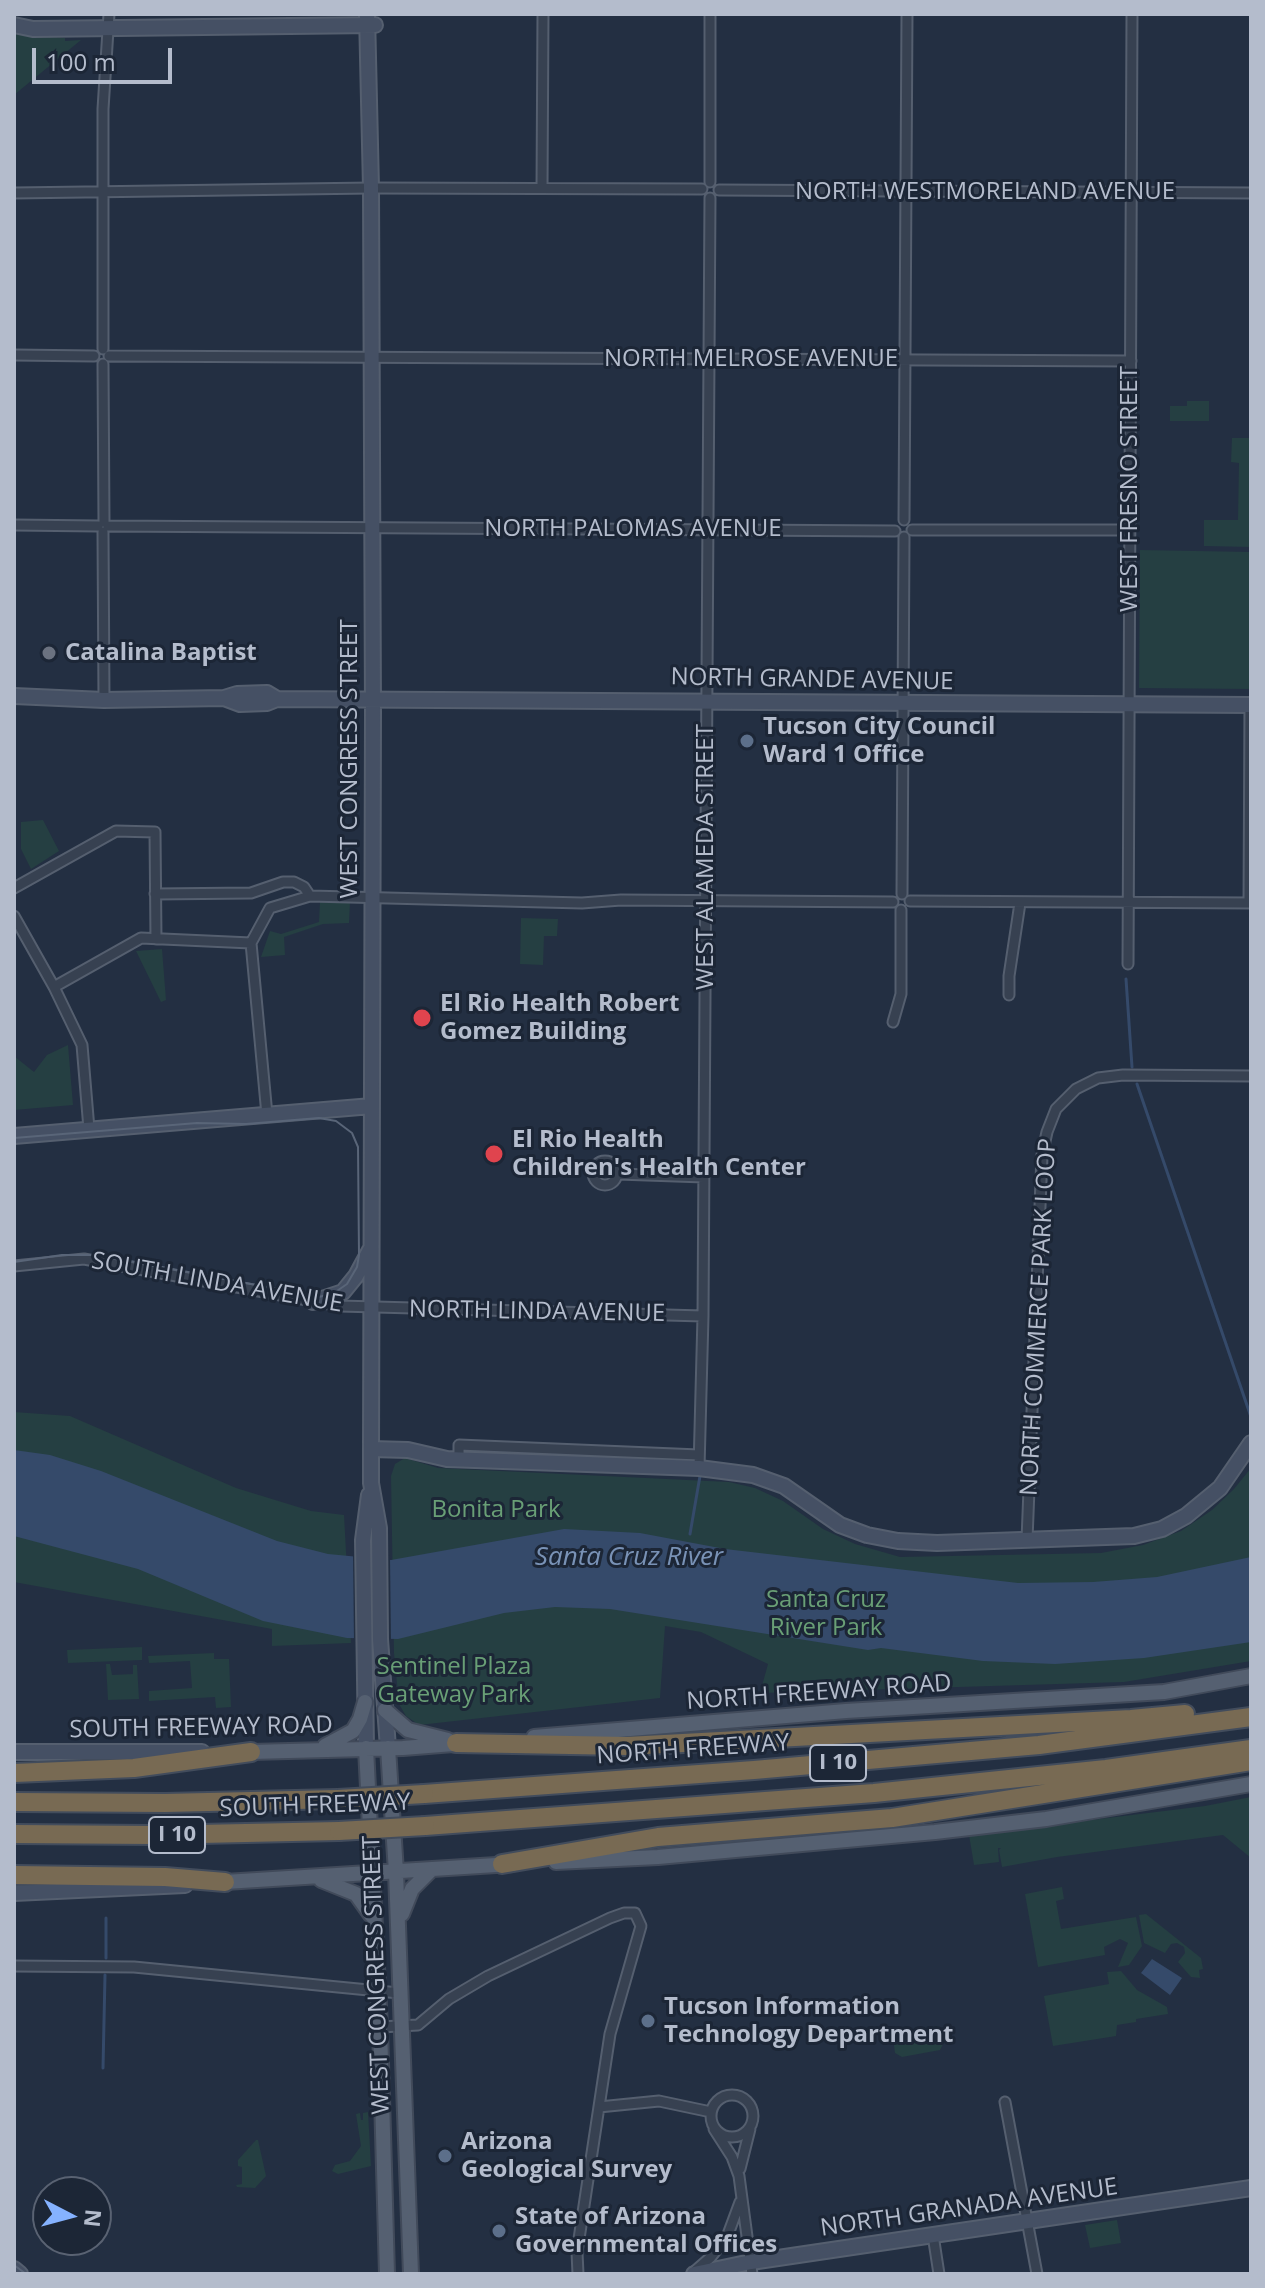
<!DOCTYPE html>
<style>
body{margin:0}
#map{position:relative;width:1265px;height:2288px;overflow:hidden;background:#232f42;font-family:"Open Sans",sans-serif}
canvas{display:block}
.frame{position:absolute;inset:0;border:16px solid #b4bccc;pointer-events:none}
.north{position:absolute;left:32px;top:2176px;width:80px;height:80px;box-sizing:border-box;background:#1c2636;border:2px solid #596272;border-radius:50%;rotate:96deg;font-size:22px;font-weight:700;line-height:32px;text-align:center;color:#b4bccc}
.north::after{content:'';display:block;margin:auto;width:28px;height:36px;background:#85b2ff;clip-path:polygon(50% 0,100% 100%,50% 72%,0 100%)}
.scale{position:absolute;left:32px;top:48px;width:140px;height:36px;box-sizing:border-box;border:4px solid #b4bccc;border-top:0;padding-left:10px;font-size:24px;line-height:28px;white-space:nowrap;color:#b4bccc;-webkit-text-stroke:6px #1c2636;paint-order:stroke}
</style>
<div id="map">
<canvas width="1265" height="2288"></canvas>
<div class="frame"></div>
<div class="north">N</div>
<div class="scale">100 m</div>
</div>
<script>
const context = document.querySelector('canvas').getContext('2d');
context.lineJoin = 'round';
function fill(path, color) { context.fillStyle = color; context.fill(path, 'evenodd'); }
const shape = rows => new Path2D(rows.map(r => 'M' + r).join(''));
function strokePath(path, color, width, dash) { context.strokeStyle = color; context.lineWidth = width; context.lineCap = dash ? 'butt' : 'round'; context.setLineDash(dash || []); context.stroke(path); }
function drawText(font, color, halo, rows, align = 'center') {
  context.font = font + ' "Open Sans",sans-serif'; context.lineWidth = 6; context.setLineDash([]); context.textBaseline = 'middle'; context.strokeStyle = halo; context.fillStyle = color; for (const [text, x, y, turn = 0] of rows) {
    context.save(); context.translate(x, y); context.rotate((+turn || 0) * Math.PI / 180); context.textAlign = isNaN(turn) ? turn : align; if (halo) context.strokeText(text, 0, 0); context.fillText(text, 0, 0); context.restore();
  }
}
const green = shape([
 [14,34,65,38,65,41,81,40,14,95],
 [1187,401,1209,401,1209,421,1170,421,1170,406,1187,406],
 [1232,438,1251,438,1251,547,1204,546,1204,520,1238,520,1239,463,1231,462],
 [1140,550,1251,552,1251,689,1139,688],
 [43,820,59,851,31,869,21,849,21,822],
 [320,902,350,902,349,923,323,924,284,937,285,955,261,957,270,931,281,934,319,922],
 [521,918,558,919,557,936,544,936,543,965,520,964],
 [162,949,166,1000,161,1002,136,951],
 [68,1045,73,1105,14,1110,14,1056,34,1072,47,1055],
 [14,1412,70,1416,236,1488,311,1511,344,1515,351,1643,272,1646,272,1629,14,1582],
 [405,1458,438,1468,729,1482,755,1488,783,1501,823,1529,855,1544,900,1557,1101,1553,1143,1545,1181,1531,1212,1510,1234,1489,1251,1468,1251,1661,1124,1682,760,1693,768,1664,701,1632,665,1626,660,1698,419,1725,406,1716,399,1704,394,1653,391,1476,395,1464],
 [142,1647,142,1660,68,1663,67,1650],
 [214,1653,214,1659,229,1659,231,1707,216,1708,215,1697,149,1701,149,1691,192,1688,190,1661,149,1663,148,1656],
 [106,1664,110,1664,112,1675,133,1674,133,1665,137,1665,139,1699,108,1700],
 [1251,1797,1251,1858,1223,1835,1057,1857,1002,1867,999,1850,1001,1848,998,1848,999,1862,974,1865,969,1835,1205,1806],
 [1062,1887,1064,1899,1056,1901,1061,1929,1136,1917,1142,1946,1129,1965,1118,1967,1128,1943,1120,1939,1104,1947,1105,1955,1038,1967,1025,1894],
 [1146,1914,1201,1958,1203,1969,1199,1970,1200,1978,1191,1977,1178,1962,1185,1953,1184,1947,1177,1943,1171,1944,1165,1953,1144,1943,1139,1915],
 [1121,1971,1137,1990,1167,2007,1168,2014,1136,2019,1136,2022,1117,2025,1116,2036,1053,2046,1044,1996,1109,1984,1107,1972],
 [937,2026,940,2027,943,2044,940,2050,902,2057,895,2053,893,2038,896,2033],
 [368,2112,371,2166,338,2174,332,2171,335,2165,350,2161,361,2146,356,2114,360,2113,361,2120,363,2120,363,2113],
 [256,2140,258,2140,266,2176,255,2188,237,2187,236,2185,242,2184,242,2167,238,2166,238,2160],
 [1117,2220,1121,2243,1090,2248,1085,2225]
]);
const water = shape([
 [14,1450,50,1455,101,1471,277,1541,328,1554,391,1560,564,1529,640,1533,725,1549,1018,1583,1093,1582,1157,1577,1251,1557,1251,1642,1144,1658,1055,1664,983,1661,881,1648,868,1650,610,1609,555,1607,504,1613,398,1639,347,1638,263,1621,138,1569,14,1536],
 [1152,1959,1182,1978,1170,1995,1141,1973]
]);
const pier = shape([
 [353,1552,390,1556,391,1643,354,1642]
]);
const stream = shape([
 [1126,979,1132,1067],
 [1137,1084,1251,1417],
 [690,1534,700,1476],
 [106,1958,106,1918],
 [103,2068,105,1975]
]);
const street = shape([
 [710,182,710,14],
 [542,188,543,14],
 [719,190,1251,193],
 [14,193,371,188,702,189],
 [103,349,103,109,109,14],
 [14,355,94,356],
 [109,356,1131,361],
 [103,364,104,522],
 [904,520,907,14],
 [14,525,98,526],
 [108,526,895,531],
 [912,530,1130,530],
 [103,532,104,700],
 [14,888,116,831,155,832,156,939],
 [155,894,251,893,283,882,294,882,304,887,310,896],
 [902,894,904,537],
 [910,901,1251,903],
 [1249,903,1250,705],
 [14,916,54,987,82,1045,89,1129],
 [1128,964,1132,14],
 [54,987,141,938,251,943],
 [1009,995,1009,976,1020,903],
 [893,1022,901,994,901,910],
 [267,1115,251,943,270,908,310,896,582,903,621,900,893,902],
 '593 1173a12 12 0 1 1 24 0a12 12 0 1 1-24 0Z',
 [618,1174,704,1177],
 [14,1266,84,1259,340,1306,703,1316],
 [459,1459,459,1445,699,1455],
 [699,1468,703,1316,710,198],
 [1027,1540,1042,1155,1047,1132,1056,1109,1076,1089,1098,1078,1123,1075,1251,1076],
 [14,1966,134,1967,399,1993],
 [380,2027,418,2025,449,1999,488,1976,610,1918,624,1913,635,1913,641,1926,610,2034,577,2252,578,2274],
 '711 2116a21 21 0 1 1 42 0a21 21 0 1 1-42 0Z',
 [1005,2102,1037,2274],
 [599,2107,659,2101,711,2112],
 [714,2129,732,2157,739,2176,752,2274],
 [740,2169,750,2129],
 [933,2235,939,2274],
 [695,2271,711,2257,727,2237,740,2202]
]);
const secondary = shape([
 [367,14,371,188,373,715,371,1449,371,1483,379,1528,380,1639,388,1748],
 [14,25,33,29,375,25],
 [14,696,104,700,224,698,237,694,267,693,277,699],
 [224,698,240,704,267,703,277,699,1251,705],
 [14,1136,372,1106],
 [313,1302,343,1292,356,1276,370,1250],
 [371,1449,408,1450,447,1459,699,1468,753,1475,784,1486,840,1525,867,1535,898,1541,937,1543,1134,1536,1162,1529,1186,1516,1220,1488,1251,1443],
 [366,1748,363,1540,369,1495],
 [14,1752,202,1752],
 [14,1893,185,1885],
 [14,2269,20,2274],
 [694,2274,751,2262,1251,2188]
]);
const primary = shape([
 [385,1710,408,1730,448,1740],
 [534,1737,846,1711,1164,1692,1251,1676],
 [325,1746,353,1731,360,1719,365,1702],
 [366,1748,380,2027,387,2274],
 [388,1748,396,1872,411,2274],
 [251,1752,403,1748,466,1743],
 [556,1862,658,1857,935,1832,1046,1819,1251,1784],
 [321,1880,356,1894,371,1915],
 [225,1882,512,1864],
 [402,1914,412,1889,432,1869]
]);
const highway = shape([
 [456,1743,627,1746,1131,1719,1185,1714],
 [14,1773,134,1768,251,1752],
 [424,1794,754,1770,1039,1745,1251,1717],
 [14,1802,165,1803,338,1799],
 [425,1826,874,1793,1106,1769,1251,1749],
 [14,1834,153,1835,339,1831],
 [502,1864,658,1837,892,1818,1251,1761],
 [14,1875,165,1877,225,1882]
]);
const tram = shape([
 [14,1138,197,1123,246,1124,319,1118,336,1121,352,1133,358,1147,359,1255,357,1267,347,1284,334,1293,319,1297,99,1255,62,1255,14,1262],
 [14,2265,26,2274]
]);
const highwayBridge = shape([
 [338,1799,424,1794],
 [339,1831,425,1826]
]);
const markers = [
 [49,653,8,"#6b7280"],
 [747,741,8,"#5c6f8a"],
 [422,1018,10,"#e0444e"],
 [494,1154,10,"#e0444e"],
 [648,2021,8,"#5c6f8a"],
 [445,2156,8,"#5c6f8a"],
 [499,2231,8,"#5c6f8a"]
];
const shields = [
 [838,1763,56],
 [177,1835,56]
];
const shieldNames = [
 ["I 10",838,1763],
 ["I 10",177,1835]
];
const streetNames = [
 ["NORTH WESTMORELAND AVENUE",985,192],
 ["NORTH MELROSE AVENUE",751,359],
 ["WEST FRESNO STREET",1130,489,-90],
 ["NORTH PALOMAS AVENUE",633,529],
 ["NORTH GRANDE AVENUE",812,680,1],
 ["WEST CONGRESS STREET",350,759,-90],
 ["WEST ALAMEDA STREET",706,857,-90],
 ["SOUTH LINDA AVENUE",217,1283,10],
 ["NORTH LINDA AVENUE",537,1312,1],
 ["NORTH COMMERCE PARK LOOP",1039,1317,-87],
 ["NORTH FREEWAY ROAD",819,1693,-4],
 ["SOUTH FREEWAY ROAD",201,1728,-1],
 ["NORTH FREEWAY",693,1750,-4],
 ["SOUTH FREEWAY",315,1806,-2],
 ["WEST CONGRESS STREET",377,1975,-92],
 ["NORTH GRANADA AVENUE",969,2208,-8]
];
const poiNames = [
 ["Catalina Baptist",65,653],
 ["Tucson City Council",763,727],
 ["Ward 1 Office",763,755],
 ["El Rio Health Robert",440,1004],
 ["Gomez Building",440,1032],
 ["El Rio Health",512,1140],
 ["Children's Health Center",512,1168],
 ["Tucson Information",664,2007],
 ["Technology Department",664,2035],
 ["Arizona",461,2142],
 ["Geological Survey",461,2170],
 ["State of Arizona",515,2217],
 ["Governmental Offices",515,2245]
];
const parkNames = [
 ["Bonita Park",496,1510],
 ["Santa Cruz",826,1600],
 ["River Park",826,1628],
 ["Sentinel Plaza",454,1667],
 ["Gateway Park",454,1695]
];
const waterNames = [
 ["Santa Cruz River",629,1558]
];
fill(green, '#253f42');
fill(water, '#354a6a');
fill(pier, '#232f42');
strokePath(stream, '#354a6a', 3);
strokePath(street, '#555f6f', 13);
strokePath(secondary, '#555f6f', 18);
strokePath(primary, '#414a5a', 18);
strokePath(highway, '#424c5c', 22);
strokePath(street, '#374151', 9);
strokePath(secondary, '#455064', 14);
strokePath(primary, '#556071', 14);
strokePath(highway, '#786a53', 18);
strokePath(tram, '#596578', 2);
strokePath(highwayBridge, '#424c5c', 22, []);
strokePath(highwayBridge, '#786a53', 18);
for (const [x, y, r, color] of markers) { const dot = new Path2D(); dot.arc(x, y, r, 0, 2 * Math.PI); context.fillStyle = color; context.fill(dot); strokePath(dot, '#1c2636', 3); }
for (const [x, y, w] of shields) { const box = new Path2D(); box.roundRect(x - w / 2, y - 18, w, 36, 6); context.fillStyle = '#1c2636'; context.fill(box); strokePath(box, '#b4bccc', 2); }
drawText('bold 22px', '#b4bccc', null, shieldNames);
drawText('24px', '#b4bccc', '#1c2636', streetNames);
drawText('bold 24px', '#b4bccc', '#1c2636', poiNames, 'left');
drawText('24px', '#699f76', '#1c2636', parkNames);
drawText('italic 26px', '#7992b6', '#1c2636', waterNames);
</script>
